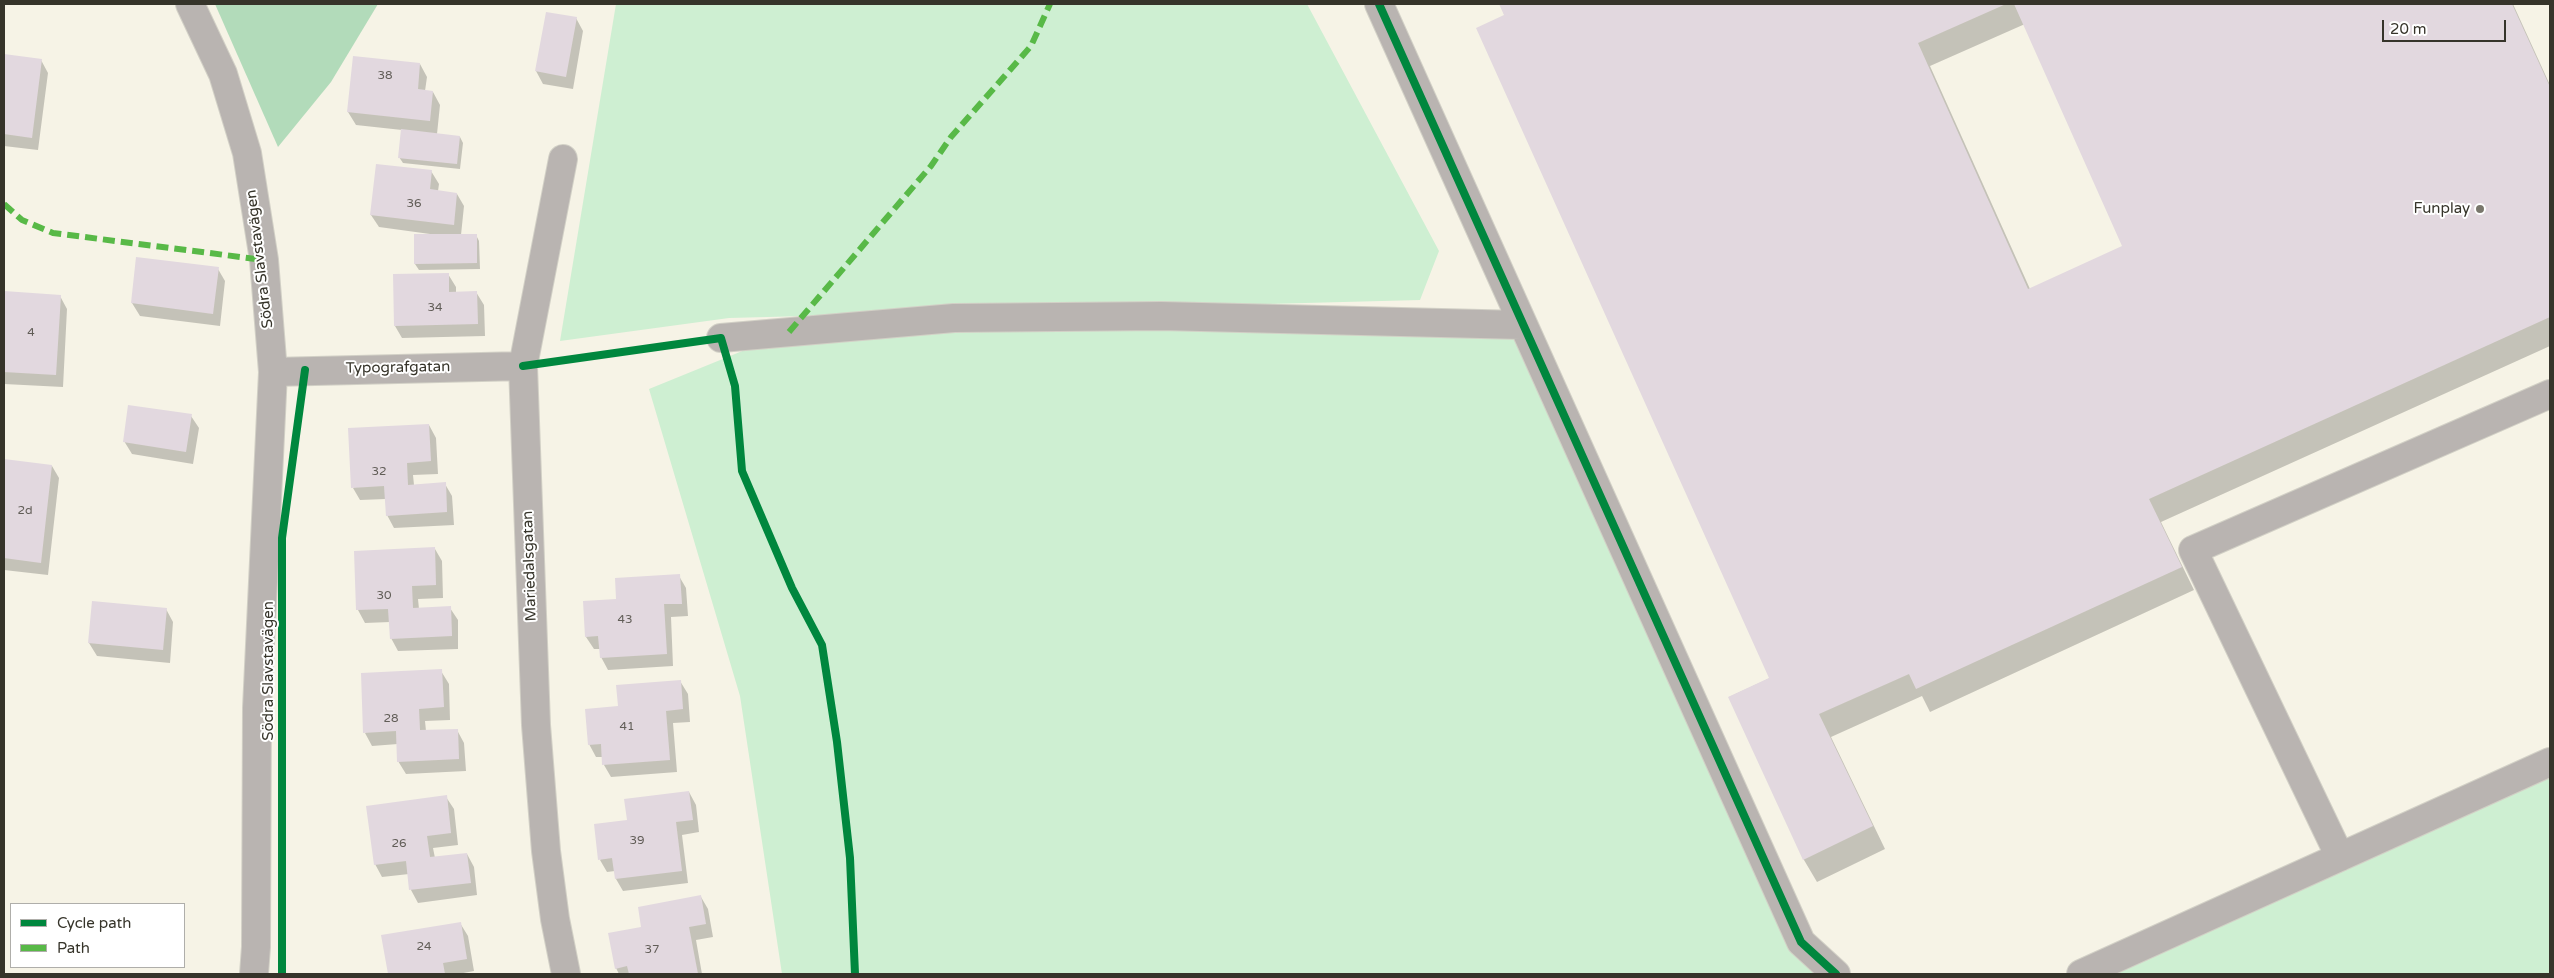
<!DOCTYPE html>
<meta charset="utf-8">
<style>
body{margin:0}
#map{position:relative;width:2554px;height:978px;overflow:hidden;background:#f6f3e6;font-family:"Varela Round",sans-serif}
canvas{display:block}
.frame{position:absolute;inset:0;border:5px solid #36342a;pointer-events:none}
.legend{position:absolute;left:10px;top:903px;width:175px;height:65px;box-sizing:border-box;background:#fff;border:1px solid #afaeaa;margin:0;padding:6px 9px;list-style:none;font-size:15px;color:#36342a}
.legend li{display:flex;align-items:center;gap:10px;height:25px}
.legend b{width:25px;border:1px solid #afaeaa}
.scale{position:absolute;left:2382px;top:20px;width:124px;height:22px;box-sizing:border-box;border:2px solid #36342a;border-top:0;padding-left:6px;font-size:15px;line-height:18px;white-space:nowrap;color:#36342a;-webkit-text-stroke:4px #fff;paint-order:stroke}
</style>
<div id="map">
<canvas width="2554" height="978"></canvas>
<div class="frame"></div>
<ul class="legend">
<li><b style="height:6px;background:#00873e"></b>Cycle path</li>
<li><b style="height:6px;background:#58b947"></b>Path</li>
</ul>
<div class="scale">20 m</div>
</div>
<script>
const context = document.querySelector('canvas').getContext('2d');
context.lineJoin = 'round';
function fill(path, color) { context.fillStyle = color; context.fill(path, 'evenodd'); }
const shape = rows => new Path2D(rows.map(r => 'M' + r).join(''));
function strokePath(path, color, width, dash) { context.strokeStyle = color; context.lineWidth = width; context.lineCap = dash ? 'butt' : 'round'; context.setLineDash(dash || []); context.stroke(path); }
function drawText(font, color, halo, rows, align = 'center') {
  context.font = font + ' "Varela Round",sans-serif'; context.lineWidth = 4; context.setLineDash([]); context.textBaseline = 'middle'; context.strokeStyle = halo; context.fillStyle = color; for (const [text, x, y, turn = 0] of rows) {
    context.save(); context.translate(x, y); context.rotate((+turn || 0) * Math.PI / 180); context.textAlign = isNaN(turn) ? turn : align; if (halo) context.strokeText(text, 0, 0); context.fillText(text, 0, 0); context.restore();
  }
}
const green = shape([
 [616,4,1307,4,1439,251,1420,300,729,318,560,341],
 [1521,325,1801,942,1836,974,782,974,740,696,649,389,789,332],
 [2550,762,2550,974,2081,974]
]);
const forest = shape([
 [215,4,378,4,331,82,278,147]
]);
const shadow = shape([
 [1500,4,2513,4,2550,85,2550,346,2161,522,2194,590,1930,712,1922,696,1831,737,1885,849,1817,882,1804,860,1729,697,1770,678],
 [2025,24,2124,247,2030,289,1930,66],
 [576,18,583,31,573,89,543,84,536,71],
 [4,55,41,60,48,73,38,150,4,146],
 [420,64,427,77,425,91,433,92,440,105,437,134,460,137,463,143,460,169,403,163,399,157,402,130,356,125,348,112],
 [431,171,439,184,438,191,457,194,464,206,461,235,476,235,479,241,480,269,419,270,415,264,430,234,379,227,371,215],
 [218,269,225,281,220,326,140,316,132,303],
 [448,274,456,287,456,293,476,292,484,305,485,336,402,338,395,326],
 [4,292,60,296,67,309,63,387,4,384],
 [191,416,199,428,193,464,132,454,124,441],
 [429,425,436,438,438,474,413,475,414,485,445,484,452,496,454,525,394,528,387,515,386,499,360,500,353,488],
 [4,460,52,466,59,478,48,575,4,570],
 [435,549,442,561,443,598,418,599,419,609,450,608,458,620,458,649,398,651,391,638,390,622,365,623,358,610,355,552],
 [679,576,686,588,688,616,671,617,673,666,608,670,601,657,600,649,594,649,586,637,618,600],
 [93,603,166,609,173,622,170,663,97,656,89,643],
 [441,671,449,684,450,720,425,721,426,731,457,730,464,743,466,771,406,774,398,761,398,744,372,746,365,733],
 [680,681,688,694,690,722,673,723,677,772,611,777,604,765,603,757,596,757,589,744],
 [689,792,696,805,699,832,682,835,688,883,623,891,616,879,615,871,607,872,600,860,628,821],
 [446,797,454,809,458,845,433,848,435,858,467,854,474,867,477,895,418,903,411,890,409,874,382,877,375,864],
 [701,897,708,909,713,937,696,940,702,974,619,974,616,968,642,928],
 [460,923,468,936,474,971,458,974,389,974,382,936]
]);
const building = shape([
 [1499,4,2006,4,1918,43,2028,289,2122,246,2014,4,2512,4,2550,87,2550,317,2149,499,2182,567,1916,689,1909,674,1819,714,1873,826,1803,860,1728,697,1769,678,1476,28,1504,15],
 [546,12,577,17,566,77,535,71],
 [4,54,42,59,32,138,4,134],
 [353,56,420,63,418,89,433,91,430,121,347,112],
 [401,129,460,136,457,164,398,158],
 [376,164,432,170,430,189,457,193,454,225,370,215],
 [414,234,477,234,477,263,414,264],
 [136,257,219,267,213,314,131,303],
 [449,273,449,292,477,291,478,324,394,326,393,274],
 [4,291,61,295,56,375,4,372],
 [128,405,192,414,186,452,123,442],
 [429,424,431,461,407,463,408,485,446,482,447,512,386,516,384,486,351,488,348,428],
 [4,459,52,465,41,563,4,558],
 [435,547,436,585,412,586,413,608,451,606,452,636,390,639,388,609,356,610,354,551],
 [680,574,682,604,664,604,667,654,600,658,598,636,585,637,583,601,616,599,615,578],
 [92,601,167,608,163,650,88,643],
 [442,669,444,707,419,709,420,730,458,729,459,759,397,762,396,731,363,733,361,673],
 [681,680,683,709,666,711,670,760,602,765,601,744,588,745,585,709,618,706,616,685],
 [689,791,693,820,676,822,682,871,615,879,612,858,598,860,594,824,627,820,624,799],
 [447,795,451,833,427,836,430,857,467,853,471,883,409,890,406,861,374,865,366,806],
 [701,895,706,924,689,927,698,974,629,974,627,966,615,969,608,933,641,927,638,907],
 [461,922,467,959,443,963,445,974,388,974,381,935]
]);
const minor = shape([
 [190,4,223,74,247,153,264,260,273,372,257,708,256,947,254,974],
 [1379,4,1801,942,1836,974],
 [563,159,523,366,536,725,546,851,555,919,566,974],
 [721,338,954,318,1161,316,1521,325],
 [273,372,523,366],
 [2340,857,2193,550,2550,394],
 [2081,974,2550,762]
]);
const quiet = shape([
 [4,204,22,220,53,233,264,260],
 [789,332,931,166,951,137,1031,46,1050,4]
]);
const cycleway = shape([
 [1379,4,1801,942,1836,974],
 [523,366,721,338,735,386,742,471,792,588,822,645,837,742,850,858,855,974],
 [282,974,282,538,305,370]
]);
const markers = [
 [2480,209,5,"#79776c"]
];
const numberNames = [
 ["38",385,76],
 ["36",414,204],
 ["34",435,308],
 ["4",31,333],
 ["32",379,472],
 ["2d",25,511],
 ["30",384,596],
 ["43",625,620],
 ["28",391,719],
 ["41",627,727],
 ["39",637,841],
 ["26",399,844],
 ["24",424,947],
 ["37",652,950]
];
const poiNames = [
 ["Funplay",2470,209]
];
const streetNames = [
 ["Södra Slavstavägen",260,259,-97],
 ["Typografgatan",398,368,-1],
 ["Mariedalsgatan",530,566,-92],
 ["Södra Slavstavägen",269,671,-90]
];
fill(green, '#ceefd2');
fill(forest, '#b2dbba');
fill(shadow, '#0003');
fill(building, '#e2d8df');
strokePath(minor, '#d2d0c6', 30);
strokePath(minor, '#b9b4b1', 28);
strokePath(quiet, '#58b947', 6, [12, 6]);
strokePath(cycleway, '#00873e', 8);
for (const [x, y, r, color] of markers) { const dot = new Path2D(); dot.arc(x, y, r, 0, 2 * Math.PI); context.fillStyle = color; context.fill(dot); strokePath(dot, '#fff', 2); }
drawText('12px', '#615d57', null, numberNames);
drawText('15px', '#36342a', '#fff', poiNames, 'right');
drawText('15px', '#36342a', '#fff', streetNames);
</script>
